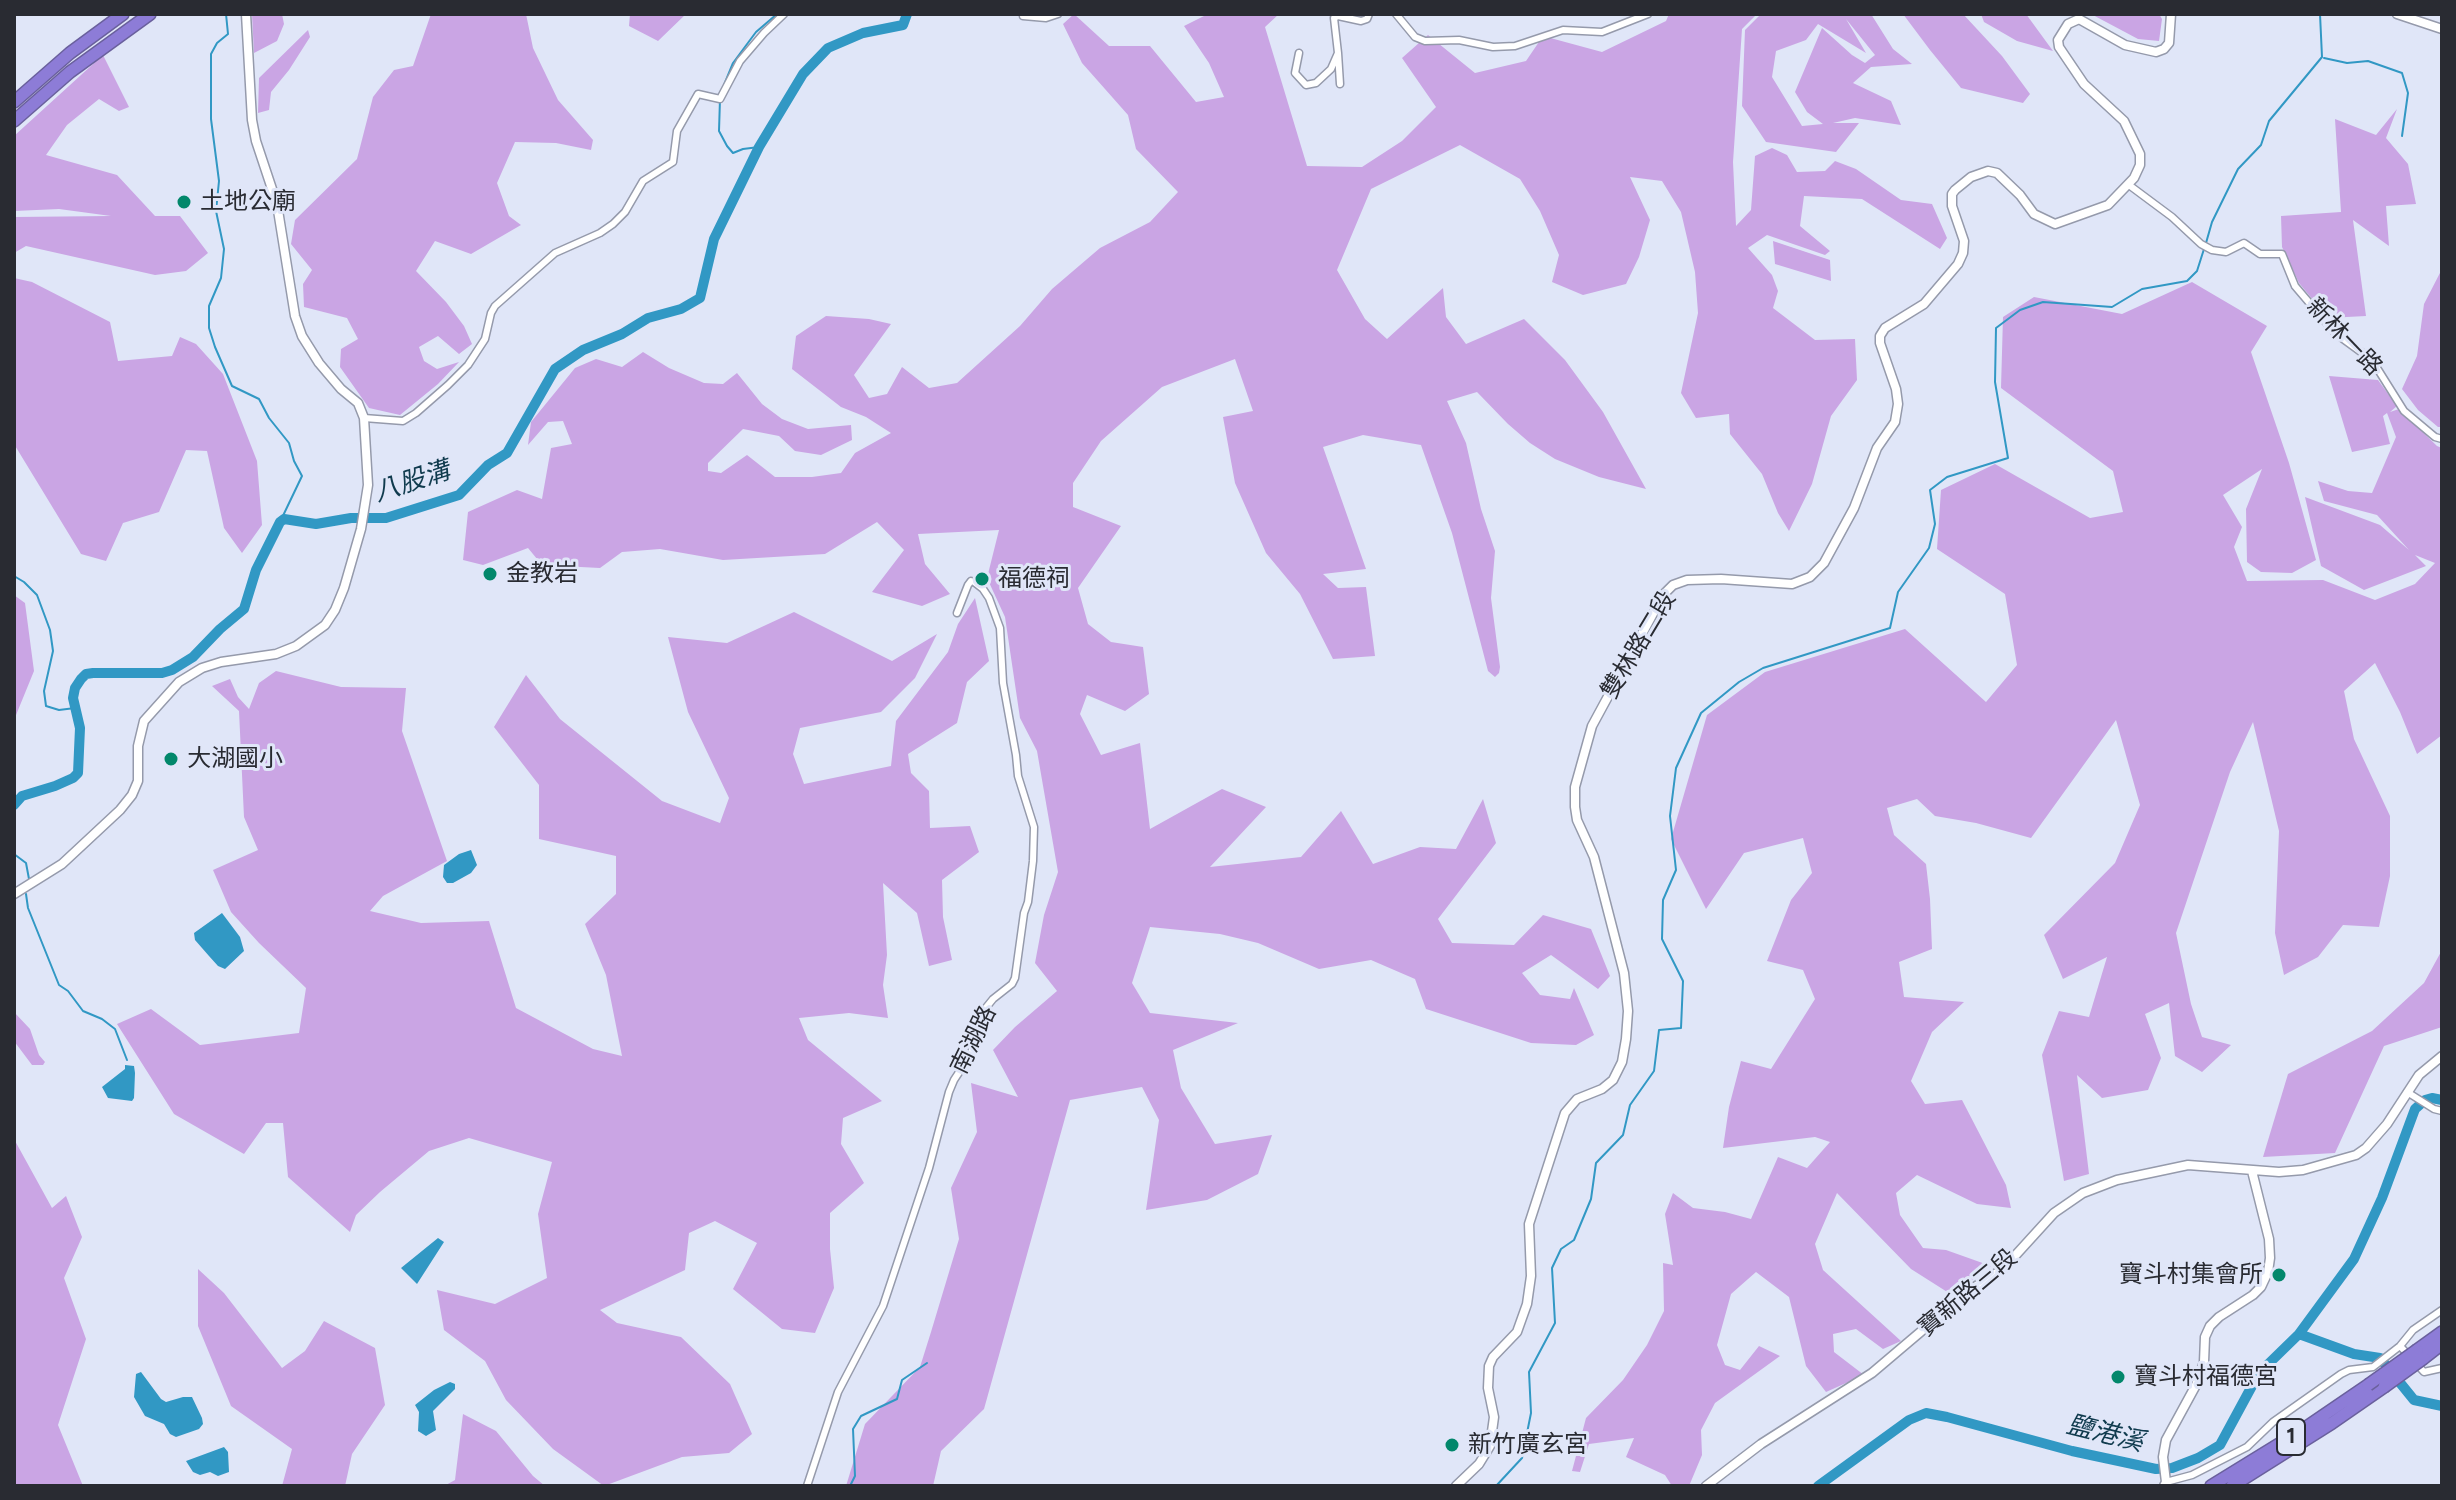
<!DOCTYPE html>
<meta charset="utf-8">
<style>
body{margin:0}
#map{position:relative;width:2456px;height:1500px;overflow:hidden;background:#e0e6f8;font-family:Figtree,sans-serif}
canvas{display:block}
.frame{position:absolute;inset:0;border:16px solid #292b32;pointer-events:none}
</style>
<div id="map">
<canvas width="2456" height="1500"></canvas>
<div class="frame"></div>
</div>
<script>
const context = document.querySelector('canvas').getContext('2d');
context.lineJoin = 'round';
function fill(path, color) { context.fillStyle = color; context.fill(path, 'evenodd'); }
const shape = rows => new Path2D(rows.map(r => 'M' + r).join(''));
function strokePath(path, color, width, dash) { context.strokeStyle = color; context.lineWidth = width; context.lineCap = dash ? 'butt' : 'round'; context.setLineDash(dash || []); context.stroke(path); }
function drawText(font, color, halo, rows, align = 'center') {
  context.font = font + ' Figtree,"Noto Sans TC",sans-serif'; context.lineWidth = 6; context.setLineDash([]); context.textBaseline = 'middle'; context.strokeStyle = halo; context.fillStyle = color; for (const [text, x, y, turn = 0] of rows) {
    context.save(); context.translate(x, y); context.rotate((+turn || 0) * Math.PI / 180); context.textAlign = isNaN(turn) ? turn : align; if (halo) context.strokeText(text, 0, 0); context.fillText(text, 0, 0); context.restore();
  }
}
const green = shape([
 [252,14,282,14,284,24,277,41,254,53],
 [431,14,526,14,533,48,558,100,593,140,591,150,556,143,515,142,497,183,509,216,521,225,471,254,435,241,416,271,446,302,464,326,472,344,459,354,438,336,419,347,424,361,437,369,459,362,438,384,400,415,369,408,340,367,341,349,358,339,347,318,304,307,303,284,312,270,291,244,295,220,357,159,373,97,394,70,413,66],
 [630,14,686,14,658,41,629,26],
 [1074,14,1109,46,1150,46,1196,102,1224,97,1209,63,1184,26,1208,14,1279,14,1265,27,1307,166,1362,167,1402,141,1436,107,1402,58,1428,35,1475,73,1526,61,1543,36,1602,52,1666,21,1669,14,1757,14,1742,29,1733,162,1736,226,1751,210,1755,156,1772,148,1787,155,1797,172,1825,171,1835,161,1856,169,1901,200,1932,204,1947,238,1940,249,1862,199,1804,196,1800,226,1830,251,1825,255,1767,235,1748,248,1772,275,1778,291,1773,308,1815,340,1855,339,1857,380,1831,416,1812,484,1789,531,1778,513,1762,474,1730,434,1729,414,1696,418,1681,393,1698,313,1695,272,1681,212,1662,181,1630,177,1650,220,1639,257,1626,284,1583,295,1552,282,1559,255,1540,211,1520,179,1460,145,1371,189,1337,270,1365,319,1387,339,1443,288,1446,317,1466,344,1524,319,1565,360,1603,412,1646,489,1599,477,1555,459,1530,443,1508,424,1477,392,1447,401,1466,443,1481,509,1495,551,1491,598,1500,667,1499,673,1495,677,1488,671,1452,533,1421,445,1363,435,1323,447,1366,569,1323,574,1338,588,1366,587,1375,656,1333,659,1300,594,1266,553,1235,483,1223,417,1253,411,1235,359,1162,387,1101,441,1073,483,1073,507,1121,526,1078,588,1088,624,1111,642,1143,647,1149,694,1125,711,1087,695,1080,714,1101,755,1140,743,1150,829,1222,789,1266,807,1210,867,1301,857,1341,811,1373,864,1420,847,1456,849,1483,799,1496,843,1438,919,1452,943,1514,945,1543,915,1591,929,1610,976,1598,989,1551,955,1522,973,1540,995,1570,999,1574,988,1594,1035,1576,1045,1531,1043,1426,1009,1415,979,1371,960,1319,969,1258,943,1220,934,1150,927,1132,983,1150,1013,1238,1023,1173,1050,1181,1088,1215,1144,1272,1135,1258,1174,1207,1200,1146,1210,1159,1120,1142,1087,1070,1100,984,1409,941,1451,933,1486,846,1486,865,1424,920,1367,931,1332,959,1239,951,1188,977,1132,971,1083,1018,1097,993,1050,1015,1027,1057,991,1035,963,1044,915,1058,872,1037,751,1020,718,1005,617,987,578,999,530,918,534,925,564,950,594,922,606,872,592,904,550,877,522,825,554,723,560,660,549,622,552,600,568,542,565,528,548,483,565,463,560,468,512,517,490,542,499,551,448,572,444,563,421,548,422,528,445,531,422,575,368,596,359,622,367,643,352,669,368,704,383,723,384,737,373,762,404,782,419,808,429,851,425,852,440,821,455,795,451,779,436,743,429,708,463,708,471,721,473,747,455,775,477,812,477,841,473,855,453,891,433,866,417,841,407,792,369,796,336,826,316,869,319,891,324,854,375,869,398,887,394,902,367,929,388,957,383,1020,326,1052,289,1100,248,1150,222,1178,192,1136,149,1128,115,1082,63,1063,24],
 [1761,14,1841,14,1843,16,1844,14,1871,14,1893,49,1912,64,1871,67,1853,83,1891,101,1901,125,1855,118,1833,123,1859,123,1836,152,1766,142,1742,106,1745,30],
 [1846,19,1875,55,1865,63,1852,55,1822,28,1795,92,1807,112,1823,124,1802,126,1772,77,1776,51,1806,40,1818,24,1866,53],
 [1903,14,1963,14,2002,56,2030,94,2023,103,1961,88,1930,50],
 [1981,14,2026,14,2053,51,2017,41,1984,22],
 [2091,14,2159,14,2162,19,2159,41,2138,39],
 [308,30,310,37,289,70,271,92,269,110,258,113,259,78],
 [103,55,129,107,119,111,99,99,67,125,46,155,117,175,155,216,180,216,208,253,186,271,155,275,26,246,14,253,14,217,111,216,59,209,14,211,14,136],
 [2397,109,2386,138,2408,164,2416,204,2386,206,2389,246,2353,220,2366,316,2328,318,2299,283,2282,247,2281,216,2341,212,2335,119,2376,135],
 [1773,241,1830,260,1831,281,1775,264],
 [2442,269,2442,427,2438,427,2418,410,2402,389,2417,356,2424,304],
 [14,278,32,282,110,322,118,361,172,356,180,337,196,344,223,374,257,461,262,525,242,553,224,528,207,451,186,450,159,512,123,523,106,561,81,554,14,444],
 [2192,282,2267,326,2251,352,2289,463,2316,560,2292,573,2261,572,2247,562,2246,509,2262,469,2223,495,2242,527,2234,547,2247,581,2323,580,2375,600,2415,584,2435,563,2415,555,2426,566,2364,590,2321,566,2305,497,2380,525,2409,550,2377,515,2324,501,2318,481,2348,491,2372,493,2396,437,2387,413,2383,416,2390,444,2352,452,2329,376,2378,380,2397,406,2390,412,2399,409,2437,446,2442,448,2442,735,2417,754,2400,712,2375,663,2344,691,2354,739,2390,816,2390,876,2379,927,2343,925,2318,957,2284,975,2275,933,2279,831,2253,722,2230,772,2176,933,2191,1004,2202,1037,2231,1045,2202,1072,2175,1056,2169,1003,2145,1014,2161,1058,2148,1090,2102,1098,2077,1075,2089,1174,2064,1181,2042,1055,2059,1011,2089,1017,2107,957,2063,979,2044,935,2115,863,2140,805,2116,720,2031,838,1976,823,1935,816,1917,799,1887,808,1894,835,1926,864,1930,899,1932,949,1899,962,1904,997,1964,1002,1932,1032,1911,1081,1925,1104,1962,1100,2006,1185,2011,1208,1977,1204,1917,1175,1896,1193,1900,1215,1923,1248,1946,1250,1991,1266,1952,1295,1911,1269,1837,1193,1815,1244,1823,1270,1901,1341,1883,1349,1856,1329,1833,1334,1834,1352,1864,1375,1826,1392,1806,1366,1789,1297,1756,1272,1731,1294,1717,1345,1725,1365,1740,1370,1759,1346,1780,1356,1715,1403,1701,1430,1702,1455,1689,1486,1672,1486,1665,1475,1626,1457,1634,1438,1589,1444,1580,1472,1572,1471,1586,1418,1623,1380,1647,1345,1664,1311,1663,1263,1673,1265,1665,1214,1673,1193,1693,1208,1725,1212,1751,1219,1778,1157,1807,1168,1830,1142,1815,1137,1723,1148,1729,1107,1741,1061,1771,1069,1815,999,1803,970,1767,961,1791,900,1812,873,1803,838,1744,853,1706,909,1671,839,1707,715,1765,672,1905,629,1986,702,2017,665,2005,594,1937,549,1941,490,1995,464,2090,518,2123,512,2113,471,2001,388,2003,317,2034,297,2122,314],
 [14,595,25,603,34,671,14,720],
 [975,598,989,661,967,682,957,723,908,754,911,773,929,791,930,828,970,826,979,852,942,880,943,917,952,960,929,966,917,913,883,883,887,955,883,985,888,1018,849,1013,799,1018,808,1040,882,1101,843,1118,841,1144,864,1183,830,1213,830,1249,834,1288,815,1333,782,1329,733,1289,757,1243,715,1221,689,1233,685,1270,600,1310,617,1323,681,1337,730,1384,752,1434,729,1453,682,1457,604,1486,553,1449,506,1400,485,1361,444,1330,437,1290,495,1304,547,1278,538,1214,552,1162,469,1138,429,1151,380,1192,356,1215,350,1232,288,1177,283,1123,266,1123,244,1154,174,1114,117,1024,151,1009,200,1045,299,1033,306,988,259,943,231,912,213,870,258,850,244,817,239,711,212,686,230,679,238,697,249,709,259,683,276,671,341,687,406,688,402,731,447,861,383,896,370,911,421,923,489,921,516,1008,593,1049,622,1056,606,975,585,924,616,894,616,856,539,839,539,785,494,727,526,675,560,719,662,801,720,823,729,798,688,712,668,637,727,643,794,612,892,661,937,634,915,678,881,712,800,728,793,754,804,784,891,766,896,721,948,652,958,624],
 [2442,950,2442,1027,2384,1046,2335,1153,2263,1157,2288,1074,2372,1031,2424,983],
 [14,1012,30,1029,39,1055,45,1062,43,1065,32,1065,14,1041],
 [14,1139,52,1208,66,1196,82,1237,64,1278,86,1339,58,1425,83,1486,14,1486],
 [198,1269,224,1293,282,1368,305,1351,324,1321,375,1348,385,1405,352,1454,345,1486,282,1486,292,1449,231,1406,198,1326],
 [463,1414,496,1431,533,1476,545,1486,444,1486,455,1480]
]);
const water = shape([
 [471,850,477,865,471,873,453,883,447,883,443,877,444,865,459,854],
 [222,913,240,937,244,951,225,969,218,966,209,956,195,940,194,933],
 [125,1065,134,1066,135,1073,134,1098,132,1101,108,1098,102,1087,125,1069],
 [438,1238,444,1242,417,1284,401,1268],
 [141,1372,161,1399,166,1402,183,1397,192,1397,202,1418,203,1424,199,1429,176,1437,170,1434,164,1424,145,1416,134,1397,136,1374],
 [450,1382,455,1384,455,1389,433,1411,436,1430,426,1436,418,1431,419,1412,415,1405,434,1390],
 [224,1447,228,1452,229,1472,218,1476,210,1472,200,1475,193,1472,186,1461]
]);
const stream = shape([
 [226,14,228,34,217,43,211,54,211,119,219,181,216,211,224,249,221,278,209,306,209,328,215,347,232,386,259,399,269,418,289,443,294,461,302,476,280,522],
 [2324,58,2347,63,2368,61,2402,73,2408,93,2402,136],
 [724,85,733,63,756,32,777,14],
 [720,99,719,131,727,146,733,153,743,149,759,147],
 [2206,243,2212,222,2238,169,2261,145,2269,121,2322,57,2320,14],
 [14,576,24,582,37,595,50,630,53,651,44,691,46,706,59,710,75,708],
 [14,854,26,863,29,879],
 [26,894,28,908,59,985,68,991,83,1011,102,1019,115,1029,127,1060],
 [850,1486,855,1476,853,1429,861,1416,897,1399,902,1380,927,1363],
 [1496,1486,1522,1458,1531,1413,1529,1372,1555,1323,1552,1268,1561,1249,1574,1240,1591,1199,1596,1163,1623,1135,1630,1105,1654,1071,1659,1030,1681,1028,1683,981,1662,939,1663,900,1676,870,1670,816,1676,768,1701,713,1739,682,1763,668,1890,628,1898,592,1929,548,1935,524,1930,490,1947,477,2008,458,1995,382,1996,328,2020,310,2043,302,2112,307,2142,289,2187,281,2197,271,2204,249]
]);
const river = shape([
 [14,805,22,796,55,786,73,778,78,773,80,728,73,698,75,688,81,679,86,674,93,673,162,673,172,670,193,657,220,629,244,609,256,570,280,522,284,519,316,524,351,518,386,518,459,495,488,465,507,453,555,369,583,350,622,334,648,318,681,309,700,298,714,239,759,147,803,74,828,48,863,33,903,25,907,14],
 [2299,1334,2354,1354,2380,1358,2414,1400,2442,1406],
 [1818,1486,1909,1420,1926,1413,1947,1417,2072,1451,2156,1469,2172,1468,2198,1458,2220,1445,2259,1373,2299,1334,2354,1259,2382,1198,2415,1109,2425,1100,2432,1098,2442,1100]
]);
const street = shape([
 [1396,14,1415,37,1425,41,1459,40,1493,47,1515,46,1563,30,1602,32,1648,14],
 [1023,16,1046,18,1058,14],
 [1299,53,1295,73,1306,85,1316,83,1331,69,1338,53,1334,18,1338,16,1361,21,1367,19,1369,14],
 [1338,53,1340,84],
 [2129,185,2172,217,2201,244,2212,250,2226,252,2244,243,2260,254,2282,254,2295,286,2335,333,2372,360,2404,411,2435,437,2442,439],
 [364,418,403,421,416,413,448,385,468,365,485,339,491,313,495,306,555,253,600,233,613,224,625,212,643,181,673,162,677,131,698,94,720,99,740,61,764,33,784,14],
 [2407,1092,2434,1109,2442,1111],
 [2400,1346,2424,1372,2442,1368],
 [2166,1482,2192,1475,2247,1447,2273,1422,2341,1374,2349,1370,2373,1367,2400,1346,2413,1330,2442,1310],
 [807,1486,838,1392,883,1306,929,1168,949,1092,954,1080,971,1054,980,1015,993,999,1012,984,1015,978,1024,913,1028,902,1033,861,1034,827,1018,776,1016,755,1003,683,1000,628,989,598,983,589,974,582,971,581,968,585,957,613]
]);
const secondary = shape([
 [2397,14,2442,29],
 [14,894,62,864,120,810,132,795,138,781,138,746,144,721,179,682,202,668,221,662,276,654,296,646,325,625,335,610,344,588,361,529,368,485,364,418,358,403,341,389,319,363,302,336,295,316,277,204,256,141,252,120,246,14],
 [1456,1486,1479,1464,1490,1446,1494,1417,1488,1388,1489,1366,1493,1357,1517,1332,1527,1304,1531,1276,1529,1224,1565,1113,1577,1099,1602,1089,1613,1080,1622,1062,1626,1039,1628,1011,1624,973,1594,857,1577,820,1575,807,1575,787,1592,726,1663,595,1673,585,1687,580,1721,579,1792,584,1810,577,1824,563,1854,508,1877,448,1895,422,1898,404,1896,389,1880,343,1880,336,1885,328,1924,304,1958,264,1963,253,1964,241,1952,206,1952,194,1955,190,1971,177,1988,171,1997,173,2020,195,2034,214,2055,224,2108,205,2134,178,2140,165,2140,154,2124,121,2084,84,2059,47,2058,40,2068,24,2079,19,2125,45,2156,52,2164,49,2169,43,2171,14],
 [1706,1486,1761,1444,1872,1373,1970,1290,2003,1269,2054,1213,2083,1193,2117,1180,2188,1165,2279,1172,2303,1170,2356,1155,2366,1148,2387,1124,2419,1075,2442,1056],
 [2164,1486,2166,1482,2163,1457,2166,1440,2196,1385,2204,1362,2205,1337,2210,1326,2219,1317,2253,1295,2261,1287,2268,1272,2270,1258,2269,1239,2252,1171]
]);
const highway = shape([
 [14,102,70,53,123,14],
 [14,121,70,72,150,14],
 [2417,1350,2442,1332],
 [2424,1358,2442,1344],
 [2211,1486,2302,1430,2368,1385],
 [2232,1486,2332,1423,2384,1387]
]);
const highwayBridge = shape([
 [2368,1385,2417,1350],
 [2384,1387,2424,1358]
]);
const markers = [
 [184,202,8,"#02876b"],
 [490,574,8,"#02876b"],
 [982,579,8,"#02876b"],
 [171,759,8,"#02876b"],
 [2279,1275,8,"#02876b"],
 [2118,1377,8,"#02876b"],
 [1452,1445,8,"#02876b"]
];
const shields = [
 [2291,1437,28]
];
const shieldNames = [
 ["1",2291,1437]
];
const poiNames = [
 ["土地公廟",200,202],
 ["金教岩",506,574],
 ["福德祠",998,579],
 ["大湖國小",187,759],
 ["寶斗村集會所",2263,1275,"right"],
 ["寶斗村福德宮",2134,1377],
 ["新竹廣玄宮",1468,1445]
];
const streetNames = [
 ["新林一路",2344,337,46],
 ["雙林路二段",1639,645,-59],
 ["南湖路",974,1040,-64],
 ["寶新路三段",1968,1293,-40]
];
const waterNames = [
 ["八股溝",412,482,-18],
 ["鹽港溪",2105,1434,14]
];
fill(green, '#caa5e4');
fill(water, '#3198c4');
strokePath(stream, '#3198c4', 2);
strokePath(river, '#3198c4', 10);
strokePath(street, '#959aab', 9);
strokePath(secondary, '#959aab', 11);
strokePath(highway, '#6a609d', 14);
strokePath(street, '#fff', 6);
strokePath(secondary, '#fff', 8);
strokePath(highway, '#8d7cd7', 11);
strokePath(highwayBridge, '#6a609d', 14, []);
strokePath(highwayBridge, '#8d7cd7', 11);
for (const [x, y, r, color] of markers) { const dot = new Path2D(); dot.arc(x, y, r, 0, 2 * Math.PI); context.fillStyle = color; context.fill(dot); strokePath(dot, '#e0e6f8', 3); }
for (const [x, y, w] of shields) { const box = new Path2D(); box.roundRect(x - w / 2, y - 18, w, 36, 6); context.fillStyle = '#e0e6f8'; context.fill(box); strokePath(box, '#292b32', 2); }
drawText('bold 22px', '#292b32', null, shieldNames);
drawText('24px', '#292b32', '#e0e6f8', poiNames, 'left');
drawText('24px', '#292b32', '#e0e6f8', streetNames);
drawText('italic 26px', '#103b4e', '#e0e6f8', waterNames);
</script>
